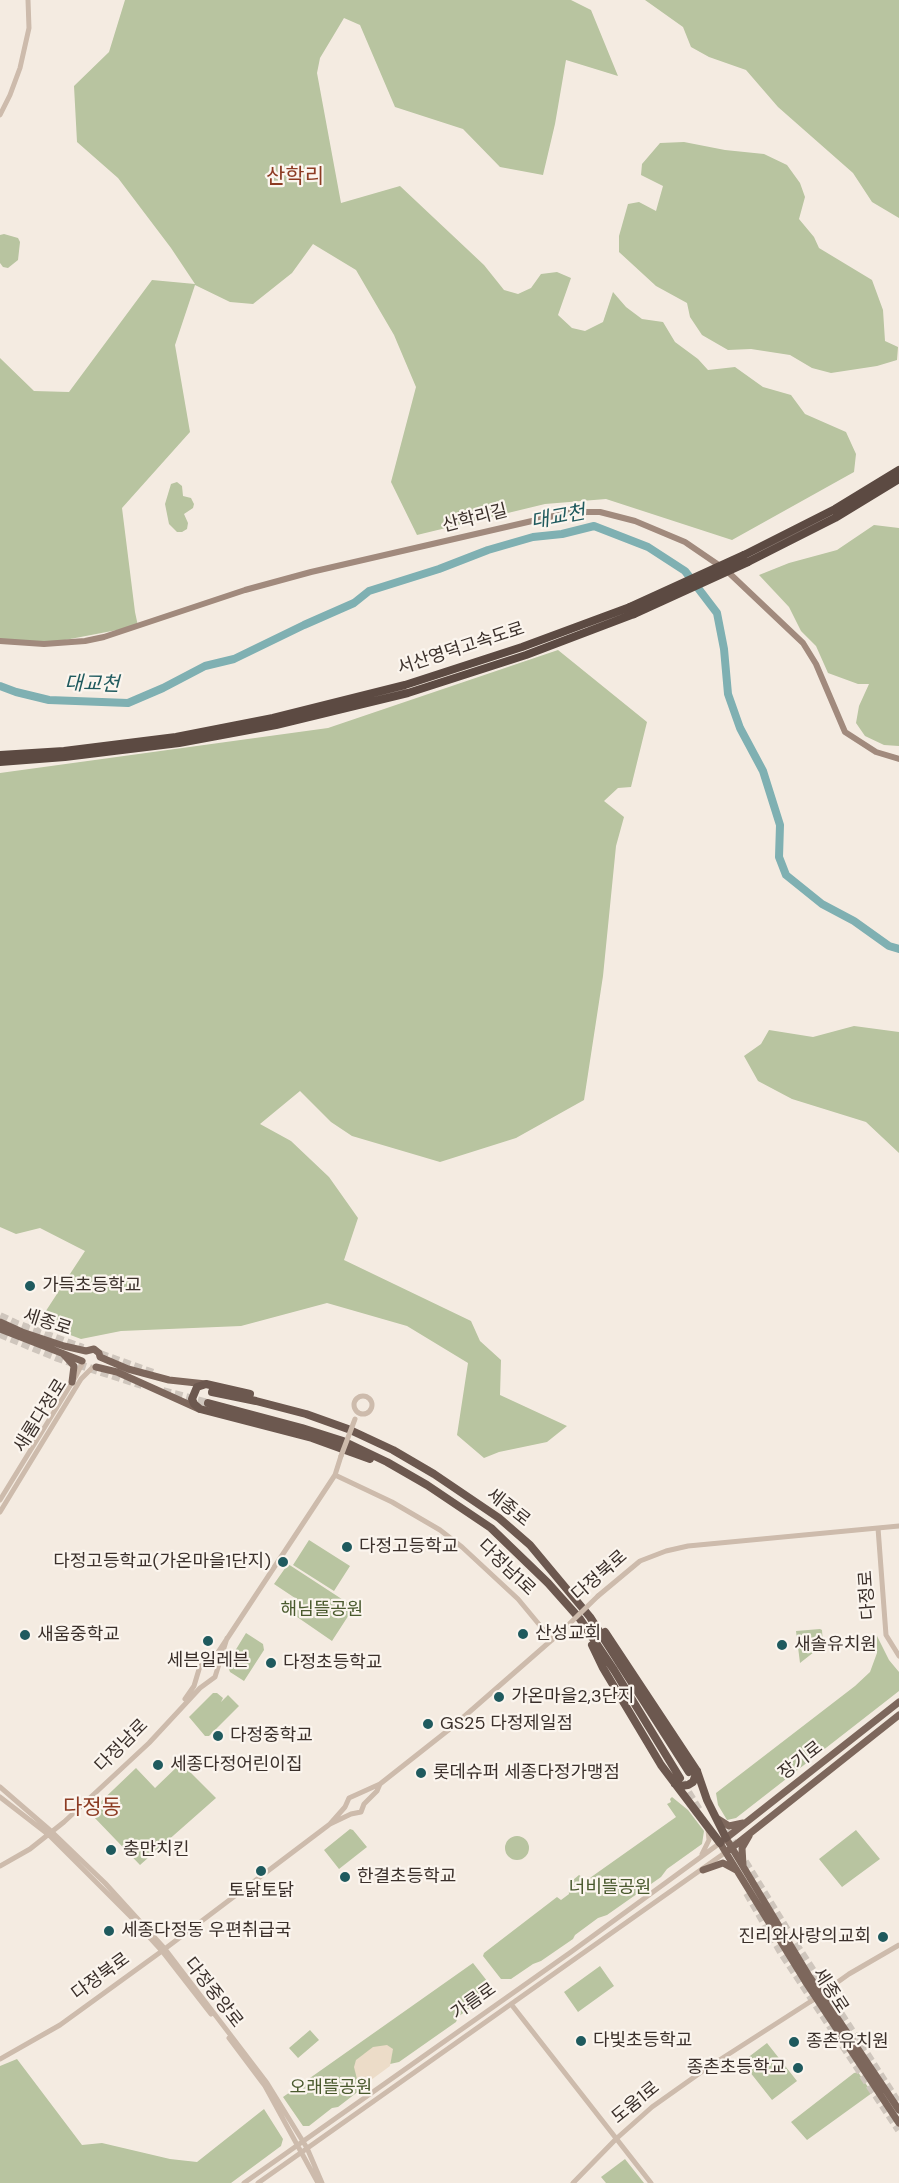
<!DOCTYPE html>
<meta charset="utf-8">
<style>
body{margin:0}
canvas{display:block;background:#f4ebe1}
</style>
<canvas width="899" height="2183"></canvas>
<script>
const context = document.querySelector('canvas').getContext('2d');
context.lineJoin = 'round';
function fill(path, color) { context.fillStyle = color; context.fill(path, 'evenodd'); }
const shape = rows => new Path2D(rows.map(r => 'M' + r).join(''));
function strokePath(path, color, width, dash) { context.strokeStyle = color; context.lineWidth = width; context.lineCap = dash ? 'butt' : 'round'; context.setLineDash(dash || []); context.stroke(path); }
function drawText(font, color, halo, rows, align = 'center') {
  context.font = font + ' "DM Sans","Noto Sans KR",sans-serif'; context.lineWidth = 4.5; context.setLineDash([]); context.textBaseline = 'middle'; context.strokeStyle = halo; context.fillStyle = color; for (const [text, x, y, turn = 0] of rows) {
    context.save(); context.translate(x, y); context.rotate((+turn || 0) * Math.PI / 180); context.textAlign = isNaN(turn) ? turn : align; if (halo) context.strokeText(text, 0, 0); context.fillText(text, 0, 0); context.restore();
  }
}
const green = shape([
 [125,0,571,0,591,10,618,76,566,60,555,124,543,175,500,167,463,129,395,107,360,25,344,18,320,58,317,73,341,203,400,186,484,265,504,290,518,294,531,288,541,274,557,272,571,278,558,315,572,328,585,331,603,322,613,292,626,307,642,319,663,322,675,342,698,359,708,370,735,367,763,387,791,395,805,414,846,432,856,454,854,472,732,540,606,499,545,504,417,535,391,482,416,387,394,335,356,270,313,244,292,273,253,304,230,302,195,285,175,345,190,432,122,508,135,612,138,626,44,644,0,639,0,358,34,391,69,392,152,280,195,284,171,248,118,178,77,142,74,86,109,52],
 [645,0,899,0,899,218,872,202,853,173,778,107,746,70,709,57,691,47,683,27],
 [684,142,725,150,764,154,787,165,800,183,805,197,799,219,814,237,819,248,872,280,883,310,885,341,898,347,897,360,877,366,831,373,812,368,790,355,751,349,728,350,702,335,690,317,687,303,656,286,619,252,619,236,628,204,639,202,656,211,663,186,641,175,642,164,660,143],
 [4,234,18,238,20,242,18,260,8,268,3,267,0,263,0,235],
 [177,482,182,486,183,496,191,498,194,504,193,508,184,514,188,523,187,529,182,532,177,532,169,524,165,504,171,484],
 [874,525,899,528,899,746,884,745,865,736,856,723,859,706,869,684,858,684,828,673,816,646,801,631,789,607,759,575,789,563,837,550],
 [558,650,647,722,631,787,618,788,604,801,624,817,616,846,603,976,584,1100,516,1138,440,1162,352,1136,331,1122,300,1091,260,1124,291,1141,329,1177,358,1218,344,1260,471,1321,480,1341,501,1360,500,1395,567,1426,547,1442,499,1452,484,1458,457,1435,468,1363,407,1326,327,1303,241,1326,121,1331,81,1339,38,1323,85,1251,40,1228,16,1234,0,1227,0,773,328,728],
 [854,1026,899,1032,899,1153,866,1122,792,1099,758,1081,744,1056,761,1044,769,1030,813,1037],
 [309,1540,350,1566,334,1591,293,1565],
 [288,1564,354,1607,332,1641,287,1610,295,1598,274,1584],
 [820,1629,822,1630,823,1645,800,1663,796,1631],
 [246,1633,263,1644,264,1650,244,1681,230,1672,227,1664],
 [877,1636,889,1660,899,1672,899,1691,736,1818,727,1820,718,1805,716,1793,855,1686,870,1672,877,1653],
 [213,1693,217,1693,223,1698,221,1702,228,1695,239,1706,209,1736,205,1736,189,1717],
 [181,1763,216,1798,140,1865,92,1815,92,1810,136,1768,155,1788],
 [672,1797,688,1810,704,1831,702,1844,667,1869,661,1877,607,1915,598,1918,575,1935,573,1939,541,1961,533,1964,511,1979,501,1979,483,1956,484,1953,557,1897,561,1900,569,1894,568,1885,573,1880,579,1875,587,1880,676,1817,667,1804,671,1802,670,1799],
 [350,1829,353,1830,367,1847,339,1869,324,1850],
 [856,1830,880,1859,842,1887,819,1859],
 '505 1848a12 12 0 1 1 24 0a12 12 0 1 1-24 0Z',
 [473,1963,491,1986,491,1992,458,2017,456,2022,399,2062,390,2064,371,2078,368,2084,338,2107,332,2108,309,2126,303,2126,283,2097],
 [600,1966,614,1986,578,2012,564,1992],
 [310,2030,319,2040,298,2058,289,2048],
 [767,2043,797,2081,772,2100,742,2062],
 [17,2059,82,2145,102,2143,170,2159,197,2162,264,2109,283,2139,281,2146,231,2183,0,2183,0,2066],
 [858,2072,872,2093,807,2140,791,2122,854,2073],
 [625,2159,644,2183,606,2183,601,2177]
]);
const plaza = shape([
 [387,2045,393,2049,390,2066,371,2080,357,2079,354,2067,356,2060,373,2047]
]);
const river = shape([
 [0,686,16,692,49,700,128,703,163,688,205,666,234,659,304,625,354,603,369,591,439,569,488,550,533,537,562,534,594,526,648,547,685,571,717,613,724,649,728,694,740,728,763,771,780,825,779,857,786,875,822,904,854,921,889,946,899,949]
]);
const trunkTunnel = shape([
 [0,1316,17,1324,83,1348],
 [0,1334,58,1358,142,1385],
 [100,1354,156,1374],
 [163,1391,208,1403],
 [682,1782,699,1810],
 [726,1831,795,1943,899,2104],
 [747,1893,781,1952,899,2130]
]);
const tertiary = shape([
 [0,115,10,95,20,68,29,28,28,0],
 '354 1405a9 9 0 1 1 18 0a9 9 0 1 1-18 0Z',
 [335,1475,392,1502,440,1530,462,1547,518,1599,552,1640],
 [0,1500,76,1376,83,1362],
 [0,1512,81,1379,92,1368],
 [878,1528,886,1635,899,1656],
 [598,1596,640,1561,666,1551,688,1546,899,1526],
 [185,1699,194,1686,200,1666,208,1663,215,1657,335,1475,341,1456],
 [0,1787,52,1832,105,1883,165,1949,267,2083,307,2148,322,2183],
 [0,1797,49,1835,131,1917,162,1951,211,2014],
 [330,1824,345,1807,349,1798,380,1784,451,1728,562,1631],
 [702,1854,709,1840,708,1830],
 [0,1866,30,1849,64,1822,149,1743,200,1688,215,1677,227,1638],
 [821,1994,849,1974,899,1945],
 [511,2004,651,2183],
 [229,2038,265,2086,318,2183],
 [0,2059,60,2025,162,1951,330,1824,351,1814,361,1812,364,1804,377,1791,380,1784],
 [244,2183,571,1952,720,1843],
 [258,2183,726,1852],
 [573,2183,616,2139,652,2107,707,2068,816,1998]
]);
const secondary = shape([
 [0,641,44,644,85,641,104,637,245,590,311,572,571,512,600,512,635,521,685,542,726,570,803,643,816,664,845,732,876,752,899,759]
]);
const primary = shape([
 [0,1322,22,1332,64,1346,86,1351,94,1349,99,1353,100,1357,128,1369,169,1380,206,1384],
 [0,1329,82,1361],
 [64,1355,74,1366,72,1382],
 [96,1367,117,1372,199,1409],
 [899,1702,720,1843,805,1981,899,2123],
 [718,1819,729,1826,743,1823],
 [726,1838,809,1976,899,2110],
 [729,1850,899,1715],
 [743,1865,742,1848,749,1836],
 [703,1870,723,1863,736,1870]
]);
const trunk = shape([
 [212,1392,256,1401,306,1414,348,1429,393,1450,434,1474,499,1518,530,1545,590,1617,689,1772],
 [250,1394,206,1384,197,1387,192,1399,194,1404,200,1409,312,1438,370,1459],
 [208,1403,302,1428,343,1441,387,1462,427,1485,491,1528,548,1583,580,1619,614,1670,680,1778],
 [605,1632,697,1771,707,1800,726,1838],
 [592,1645,603,1668,661,1765,720,1843],
 [675,1784,680,1786,688,1785,693,1782,697,1771]
]);
const motorway = shape([
 [744,555,835,509,899,470],
 [748,562,835,518,899,479],
 [0,755,64,751,176,737,273,718,405,685,522,647,630,607],
 [0,762,65,757,179,743,276,725,408,693,526,655,634,614]
]);
const tertiaryBridge = shape([
 [341,1456,355,1419],
 [562,1631,598,1596]
]);
const motorwayBridge = shape([
 [630,607,744,555],
 [634,614,748,562]
]);
const markers = [
 [30,1286,6,"#1f5a5e"],
 [347,1547,6,"#1f5a5e"],
 [283,1562,6,"#1f5a5e"],
 [523,1634,6,"#1f5a5e"],
 [25,1635,6,"#1f5a5e"],
 [208,1641,6,"#1f5a5e"],
 [782,1645,6,"#1f5a5e"],
 [271,1663,6,"#1f5a5e"],
 [499,1697,6,"#1f5a5e"],
 [428,1724,6,"#1f5a5e"],
 [218,1736,6,"#1f5a5e"],
 [158,1765,6,"#1f5a5e"],
 [421,1773,6,"#1f5a5e"],
 [111,1850,6,"#1f5a5e"],
 [261,1871,6,"#1f5a5e"],
 [345,1877,6,"#1f5a5e"],
 [109,1931,6,"#1f5a5e"],
 [883,1937,6,"#1f5a5e"],
 [581,2041,6,"#1f5a5e"],
 [794,2042,6,"#1f5a5e"],
 [798,2068,6,"#1f5a5e"]
];
const streetNames = [
 ["산학리길",475,519,-14],
 ["서산영덕고속도로",461,649,-18],
 ["세종로",47,1323,18],
 ["새롬다정로",41,1416,-58],
 ["세종로",508,1508,38],
 ["다정남1로",506,1568,44],
 ["다정북로",600,1576,-41],
 ["다정로",868,1595,-94],
 ["다정남로",122,1746,-45],
 ["장기로",801,1761,-38],
 ["다정북로",101,1977,-36],
 ["세종로",830,1991,57],
 ["다정중앙로",213,1993,52],
 ["가름로",474,2002,-35],
 ["도움1로",636,2103,-39]
];
const poiNames = [
 ["가득초등학교",42,1286],
 ["다정고등학교",359,1547],
 ["다정고등학교(가온마을1단지)",271,1562,"right"],
 ["산성교회",535,1634],
 ["새움중학교",37,1635],
 ["새솔유치원",794,1645],
 ["세븐일레븐",208,1661,"center"],
 ["다정초등학교",283,1663],
 ["가온마을2,3단지",511,1697],
 ["GS25 다정제일점",440,1724],
 ["다정중학교",230,1736],
 ["세종다정어린이집",170,1765],
 ["롯데슈퍼 세종다정가맹점",433,1773],
 ["충만치킨",123,1850],
 ["한결초등학교",357,1877],
 ["토닭토닭",261,1891,"center"],
 ["세종다정동 우편취급국",121,1931],
 ["진리와사랑의교회",871,1937,"right"],
 ["다빛초등학교",593,2041],
 ["종촌유치원",806,2042],
 ["종촌초등학교",786,2068,"right"]
];
const parkNames = [
 ["해님뜰공원",322,1610],
 ["너비뜰공원",610,1888],
 ["오래뜰공원",331,2088]
];
const waterNames = [
 ["대교천",558,518,-11],
 ["대교천",92,685,1]
];
const quarterNames = [
 ["산학리",295,177],
 ["다정동",92,1808]
];
fill(green, '#b8c4a0');
fill(plaza, '#ecdcc8');
strokePath(river, '#7fb0b2', 8);
strokePath(trunkTunnel, '#cfc6bd', 8, [8, 4]);
strokePath(tertiary, '#cdbbac', 5);
strokePath(secondary, '#a18a7d', 6);
strokePath(primary, '#7d675c', 7);
strokePath(trunk, '#6c584f', 8);
strokePath(motorway, '#5c4a42', 8);
strokePath(tertiaryBridge, '#cdbbac', 5);
strokePath(motorwayBridge, '#5c4a42', 8);
for (const [x, y, r, color] of markers) { const dot = new Path2D(); dot.arc(x, y, r, 0, 2 * Math.PI); context.fillStyle = color; context.fill(dot); strokePath(dot, '#fbf5ee', 2); }
drawText('18px', '#3b302b', '#fbf5ee', streetNames);
drawText('18px', '#3b302b', '#fbf5ee', poiNames, 'left');
drawText('18px', '#4a5a2e', '#fbf5ee', parkNames);
drawText('italic 20px', '#1f5a5e', '#fbf5ee', waterNames);
drawText('21px', '#8c3b22', '#fbf5ee', quarterNames);
</script>
